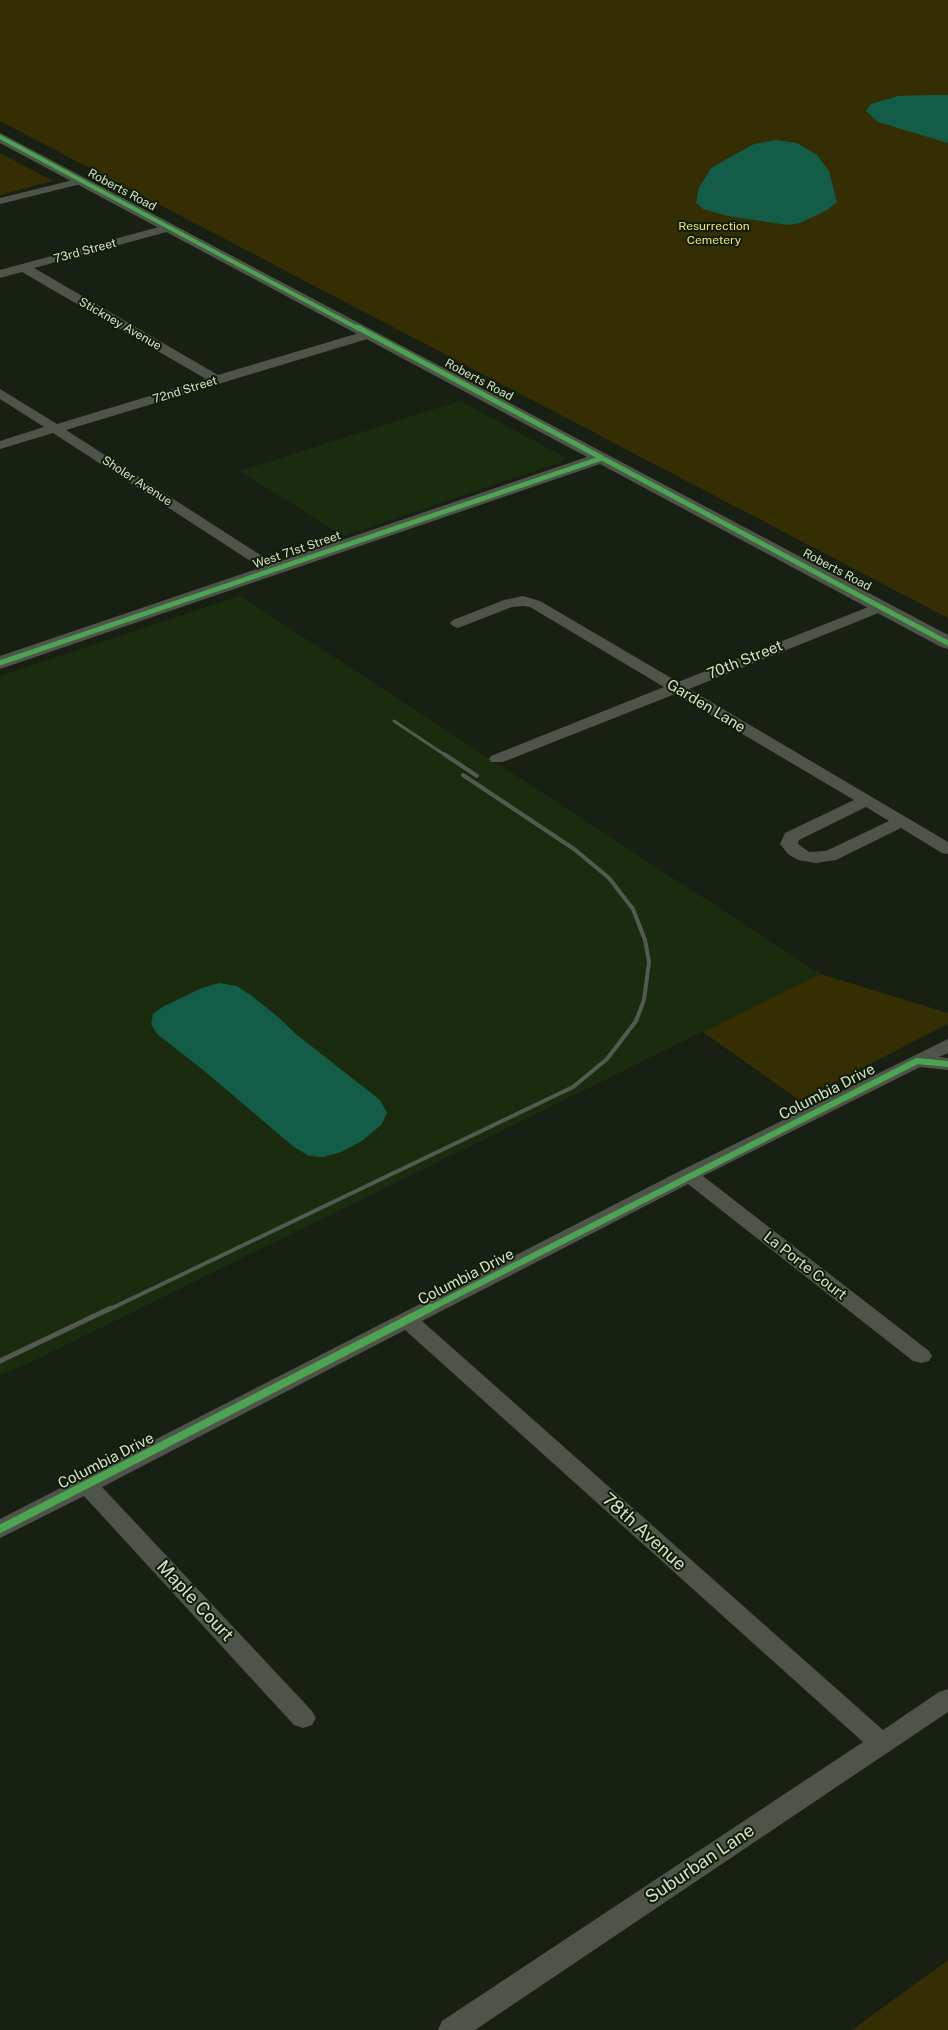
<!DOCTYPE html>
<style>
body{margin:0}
canvas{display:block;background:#182013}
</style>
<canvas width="948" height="2030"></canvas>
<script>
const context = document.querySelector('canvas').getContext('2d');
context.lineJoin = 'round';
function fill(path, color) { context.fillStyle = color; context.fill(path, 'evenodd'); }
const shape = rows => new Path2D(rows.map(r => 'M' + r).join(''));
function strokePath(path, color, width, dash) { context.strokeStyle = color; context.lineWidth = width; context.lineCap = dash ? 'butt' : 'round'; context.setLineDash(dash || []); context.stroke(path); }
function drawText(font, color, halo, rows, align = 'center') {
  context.font = font + ' "Public Sans",sans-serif'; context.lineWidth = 4; context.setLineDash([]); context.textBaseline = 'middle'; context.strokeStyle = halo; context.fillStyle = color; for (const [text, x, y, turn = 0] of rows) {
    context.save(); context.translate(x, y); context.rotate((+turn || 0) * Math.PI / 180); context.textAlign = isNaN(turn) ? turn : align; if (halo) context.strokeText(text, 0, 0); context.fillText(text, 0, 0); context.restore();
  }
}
const built = shape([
 [460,401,566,458,561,462,344,536,240,471],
 [240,596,820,974,35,1360,0,1375,0,676]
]);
const green = shape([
 [0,0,948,0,948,618,0,121],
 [0,153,53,181,0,195],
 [820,974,948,1013,948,1024,799,1100,703,1032],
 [948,1960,948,2030,852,2030]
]);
const water = shape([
 [925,95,948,95,948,143,878,122,866,111,871,104,898,96],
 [776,140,797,143,817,155,829,171,837,202,827,210,800,223,787,225,728,216,703,209,696,203,699,188,711,168,754,144],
 [219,983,237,986,252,996,278,1017,297,1035,380,1100,387,1113,381,1125,362,1141,341,1152,323,1157,309,1156,294,1147,202,1069,157,1034,151,1024,153,1014,164,1006,202,988]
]);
const minor = shape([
 [81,178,87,181,85,183,0,204,0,198,81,178],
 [170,224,174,226,176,228,174,230,34,268,218,375,366,331,370,330,376,334,374,337,66,430,279,567,281,570,279,573,269,573,53,433,0,449,0,441,44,427,0,399,0,389,57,424,206,379,22,272,0,278,0,270,170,224],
 [523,596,540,601,678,682,876,604,886,604,889,607,886,610,689,689,948,842,948,854,942,853,901,828,836,860,816,863,798,860,788,854,780,844,785,833,854,800,675,694,503,762,491,762,489,759,491,756,664,687,530,607,523,606,512,607,458,628,453,626,450,623,453,620,504,600,523,596],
 [866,807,889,821,826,851,809,852,798,844,799,840,866,807],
 [948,1039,948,1053,939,1057,948,1058,948,1070,920,1067,703,1176,929,1351,932,1356,929,1361,921,1363,913,1361,688,1184,422,1321,883,1730,939,1692,948,1689,948,1712,475,2030,438,2030,442,2021,863,1742,405,1330,102,1487,312,1711,316,1718,312,1725,303,1728,294,1725,84,1496,0,1538,0,1519,682,1170,948,1039]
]);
const tertiary = shape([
 [0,133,948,635,948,649,941,647,600,464,0,669,0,656,587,457,0,143,0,133]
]);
const railFar2 = shape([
 [394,721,445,755]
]);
const railFar1 = shape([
 [444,754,477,776],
 [108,1310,573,1087,607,1059,636,1021,644,1000,649,962,645,940,633,909,609,878,574,849,463,775]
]);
const rail = shape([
 [0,1361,111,1308]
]);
const cyclewayFar3 = shape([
 [0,137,359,329]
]);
const cyclewayFar2 = shape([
 [357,327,948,643],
 [0,663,602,458]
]);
const cyclewayFar1 = shape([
 [427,1310,917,1061,948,1064]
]);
const cycleway = shape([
 [0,1529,430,1308]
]);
const farStreetnames = [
 ["Roberts Road",122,190,28],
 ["73rd Street",85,251,-15],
 ["Stickney Avenue",120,324,30],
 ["Roberts Road",479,380,28],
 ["72nd Street",185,390,-17],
 ["Sholer Avenue",137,481,33],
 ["West 71st Street",297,550,-19],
 ["Roberts Road",837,570,28]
];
const farParknames = [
 ["Resurrection",714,226],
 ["Cemetery",714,240]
];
const streetNames = [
 ["70th Street",745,660,-22],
 ["Garden Lane",706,706,31],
 ["Columbia Drive",827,1092,-27],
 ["La Porte Court",805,1266,38],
 ["Columbia Drive",466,1277,-27],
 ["Columbia Drive",106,1461,-27]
];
const nearStreetnames = [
 ["78th Avenue",644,1532,42],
 ["Maple Court",195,1601,47],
 ["Suburban Lane",700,1864,-34]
];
fill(built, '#1b2c0e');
fill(green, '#352e03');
fill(water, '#125c48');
fill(minor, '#4e5449');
fill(tertiary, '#4e5449');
strokePath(railFar2, '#545a4f', 3);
strokePath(railFar1, '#545a4f', 4);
strokePath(rail, '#545a4f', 5);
strokePath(cyclewayFar3, '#4ca352', 4);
strokePath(cyclewayFar2, '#4ca352', 5);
strokePath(cyclewayFar1, '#4ca352', 6);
strokePath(cycleway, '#4ca352', 8);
drawText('12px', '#d5e0d0', '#0e1d04', farStreetnames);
drawText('12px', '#f8e274', '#0e1d04', farParknames);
drawText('15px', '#d5e0d0', '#0e1d04', streetNames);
drawText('18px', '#d5e0d0', '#0e1d04', nearStreetnames);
</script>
